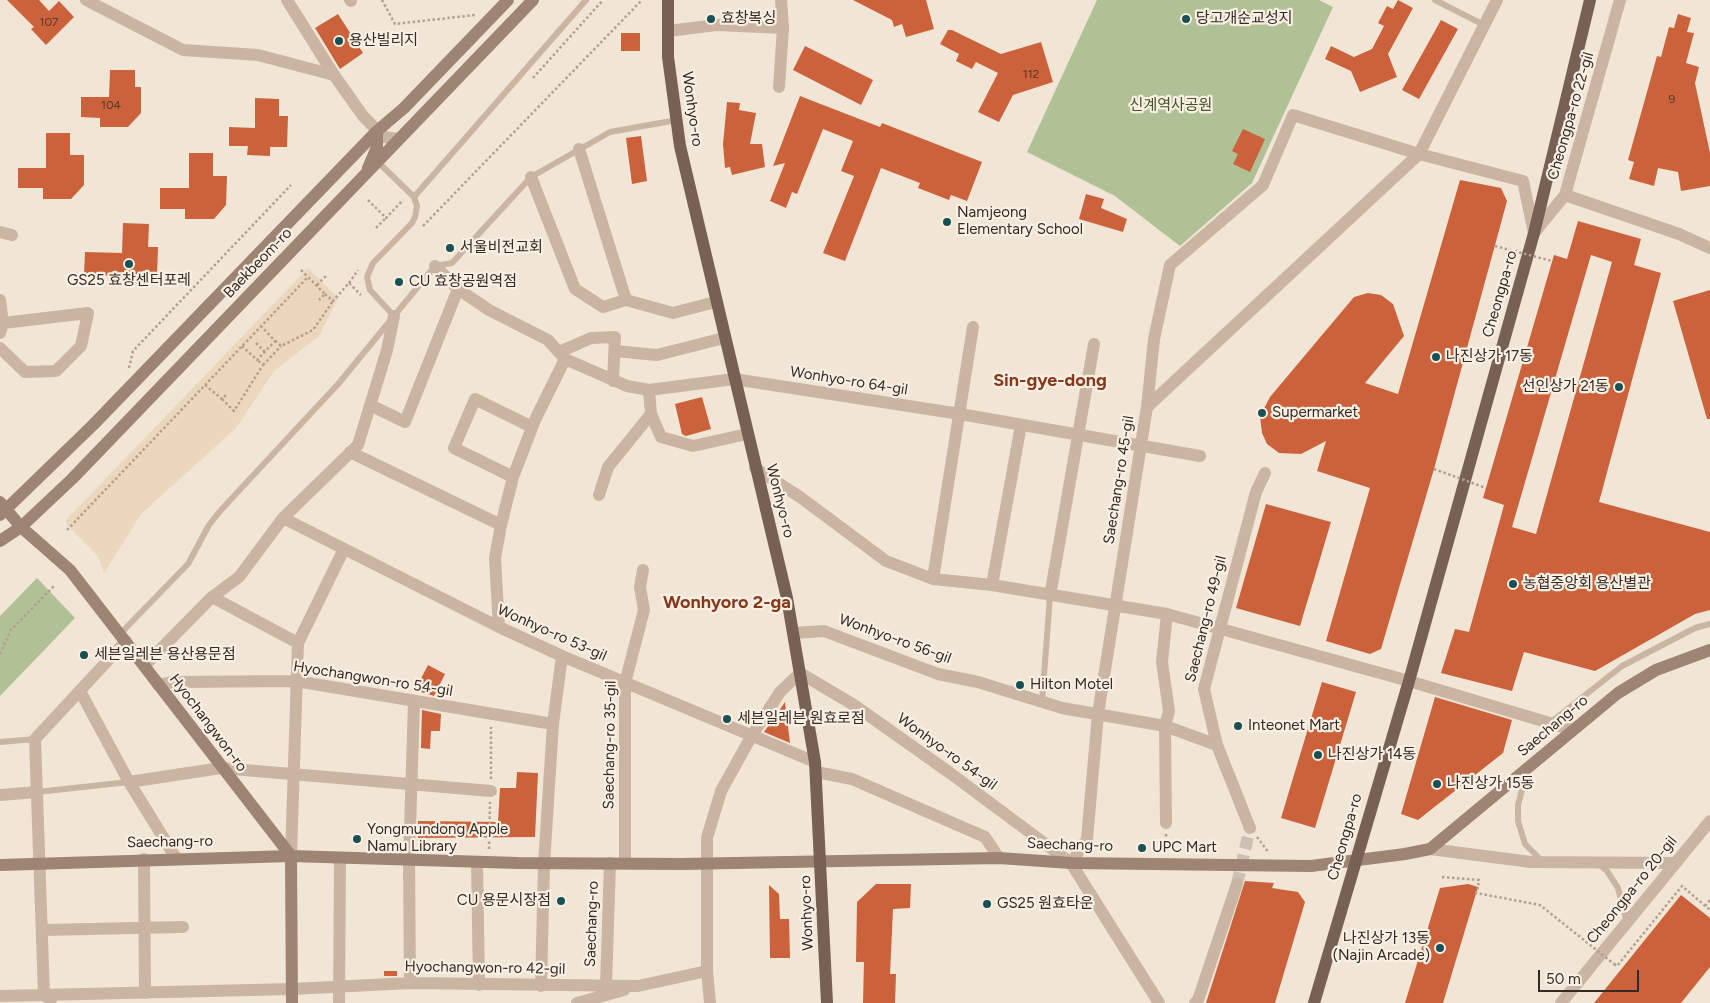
<!DOCTYPE html>
<meta charset="utf-8">
<style>
body{margin:0}
#map{position:relative;width:1710px;height:1003px;overflow:hidden;background:#f1e5d6;font-family:Figtree,sans-serif}
canvas{display:block}
.scale{position:absolute;left:1538px;top:970px;width:101px;height:22px;box-sizing:border-box;border:2px solid #342a25;border-top:0;padding-left:6px;font-size:15px;line-height:18px;white-space:nowrap;color:#342a25;-webkit-text-stroke:4px #f9efe2;paint-order:stroke}
</style>
<div id="map">
<canvas width="1710" height="1003"></canvas>
<div class="scale">50 m</div>
</div>
<script>
const context = document.querySelector('canvas').getContext('2d');
context.lineJoin = 'round';
function fill(path, color) { context.fillStyle = color; context.fill(path, 'evenodd'); }
const shape = rows => new Path2D(rows.map(r => 'M' + r).join(''));
function strokePath(path, color, width, dash) { context.strokeStyle = color; context.lineWidth = width; context.lineCap = dash ? 'butt' : 'round'; context.setLineDash(dash || []); context.stroke(path); }
function drawText(font, color, halo, rows, align = 'center') {
  context.font = font + ' Figtree,"Noto Sans KR",sans-serif'; context.lineWidth = 4.5; context.setLineDash([]); context.textBaseline = 'middle'; context.strokeStyle = halo; context.fillStyle = color; for (const [text, x, y, turn = 0] of rows) {
    context.save(); context.translate(x, y); context.rotate((+turn || 0) * Math.PI / 180); context.textAlign = isNaN(turn) ? turn : align; if (halo) context.strokeText(text, 0, 0); context.fillText(text, 0, 0); context.restore();
  }
}
const green = shape([
 [1097,0,1319,0,1333,7,1252,183,1180,246,1115,196,1027,152],
 [37,578,75,618,0,696,0,616]
]);
const plaza = shape([
 [308,268,338,298,319,336,274,371,236,428,141,514,104,573,98,556,67,525,66,520]
]);
const building = shape([
 [7,0,39,0,49,11,59,1,74,17,46,45,31,29,34,27],
 [853,0,926,0,934,29,906,37,902,24,894,27,892,20],
 [1398,0,1413,8,1388,54,1397,77,1360,92,1351,71,1325,59,1331,46,1354,57,1372,49,1384,26,1378,23,1387,6,1393,9],
 [338,14,363,53,340,69,315,28],
 [1678,14,1691,18,1687,32,1694,33,1686,63,1699,67,1695,83,1710,153,1710,186,1681,191,1678,172,1658,168,1654,186,1629,179,1634,162,1628,160,1657,56,1661,57,1669,27,1674,28],
 [1441,20,1458,29,1419,99,1402,90],
 [948,30,952,30,1001,54,1041,42,1053,82,1013,95,999,122,978,112,998,73,976,62,972,69,956,61,959,54,940,44],
 [621,33,640,33,640,51,621,51],
 [805,46,873,80,861,105,793,70],
 [110,70,135,70,135,87,141,87,141,113,128,127,100,127,100,118,81,117,81,97,109,97],
 [800,96,880,127,882,123,982,162,967,201,951,195,949,200,918,188,920,183,881,168,845,261,823,253,854,176,841,171,853,141,823,129,797,194,792,192,786,208,770,201,785,163,773,166],
 [255,98,279,99,279,116,288,116,287,147,270,147,270,156,247,155,248,146,229,146,229,127,255,128],
 [727,102,740,103,739,110,756,113,750,144,762,144,765,167,732,175,730,167,725,168,723,144],
 [1243,129,1265,139,1250,172,1233,164,1238,154,1232,151],
 [46,133,70,133,70,155,84,155,84,185,71,199,43,199,43,188,18,188,18,168,46,168],
 [641,136,647,181,632,184,626,138],
 [189,153,213,153,213,176,227,176,226,205,214,219,185,219,185,209,160,209,160,188,189,188],
 [1460,180,1501,188,1507,201,1434,469,1381,649,1370,654,1326,641,1370,488,1317,471,1326,441,1301,454,1279,453,1267,444,1262,433,1260,416,1270,397,1354,297,1368,293,1381,295,1393,304,1404,336,1365,383,1398,394],
 [1086,194,1104,199,1101,208,1127,219,1123,232,1079,219],
 [1578,221,1641,239,1634,265,1661,273,1599,502,1710,532,1710,610,1695,614,1595,671,1524,652,1512,691,1441,673,1455,629,1469,632,1504,505,1483,498,1554,255,1567,259],
 [1591,255,1612,262,1536,534,1512,527],
 [123,223,149,224,148,247,158,247,157,275,142,274,141,284,116,283,117,276,84,275,85,252,122,253],
 [1710,290,1710,419,1707,419,1673,301],
 [702,397,711,429,686,436,682,434,675,404],
 [1266,504,1331,522,1300,626,1236,608],
 [428,665,445,674,434,696,415,690],
 [1322,682,1356,692,1315,828,1281,818],
 [1435,697,1512,720,1503,753,1418,820,1401,814],
 [785,702,790,743,764,732],
 [422,710,441,714,440,731,431,731,430,749,421,748],
 [517,772,538,773,535,837,418,838,418,821,498,822,500,788,516,788],
 [1245,881,1274,883,1272,888,1298,892,1305,902,1275,1003,1206,1003],
 [876,884,911,884,910,908,893,909,890,974,896,974,895,1003,863,1003,864,962,856,962,857,902],
 [1468,884,1478,887,1443,1003,1405,1003,1440,888],
 [769,885,779,894,780,919,789,919,790,958,770,958],
 [1681,895,1710,918,1710,967,1681,1003,1594,1003],
 [384,971,397,971,397,976,384,976]
]);
const streetTunnel = shape([
 [1237,884,1250,828]
]);
const path = shape([
 [382,0,395,24,475,15],
 [533,78,603,0],
 [368,200,386,218,403,200],
 [423,226,642,0],
 [376,228,386,218],
 [301,270,308,277],
 [349,283,358,270],
 [317,285,326,276],
 [325,294,333,301,349,283,361,295],
 [275,341,281,346,313,330,333,301],
 [256,343,265,352],
 [242,346,257,360,275,341,262,327],
 [263,365,281,346],
 [129,368,133,351,291,185],
 [205,385,222,399,227,394],
 [222,399,234,411,263,365,257,360],
 [67,530,308,277,325,294,319,300],
 [0,654,11,630,54,586],
 [491,779,491,727],
 [1166,834,1167,851],
 [1257,837,1269,853],
 [489,849,490,802],
 [1442,877,1479,880,1478,887],
 [1705,906,1710,900],
 [1614,964,1617,966,1682,886,1710,910]
]);
const lane = shape([
 [1435,0,1484,25],
 [378,162,414,197,417,206,415,217,412,223,373,263,367,277,370,290,394,316],
 [414,197,586,0],
 [120,634,188,564,209,525,221,510,339,383,435,266,452,263,531,177,610,132,677,120],
 [1042,702,1050,596],
 [1551,722,1622,666,1695,628,1710,624],
 [0,742,35,739],
 [1527,771,1518,805,1518,821,1525,844,1542,861],
 [37,792,129,782],
 [1597,863,1607,871,1618,888,1627,922]
]);
const street = shape([
 [86,0,183,50,258,55,334,75],
 [287,0,334,75,363,116,384,137,399,139],
 [350,0,351,1],
 [668,31,717,25,783,28],
 [779,87,783,28,781,0],
 [531,177,575,289,603,307,626,300,579,149],
 [1565,195,1679,234,1710,248],
 [0,232,12,235],
 [1534,233,1565,195,1620,0],
 [435,266,458,289,489,310,548,340,565,359,627,386,649,390,734,379,960,414,1200,456],
 [0,300,3,323,0,333],
 [626,300,673,313,715,302],
 [0,348,25,372,56,371,81,346,88,313,3,323],
 [615,351,657,355,724,338],
 [559,352,591,338,615,337,613,381],
 [649,390,651,414,661,437,693,446,747,434],
 [370,405,405,422,458,289],
 [1147,407,1154,339,1170,265,1263,185,1293,115,1419,154,1523,181,1534,233],
 [350,452,501,525],
 [755,468,800,497,886,561,933,579,992,585,1167,614,1409,681,1573,730],
 [513,477,454,448,475,399,532,427],
 [599,495,608,467,651,414],
 [283,518,499,627,562,656,815,762],
 [933,579,973,327],
 [992,585,1021,425],
 [1050,596,1094,344],
 [212,597,298,643],
 [499,627,495,558,501,525,513,477,535,420,565,359],
 [794,633,824,631,938,674,978,682,1062,708,1165,726,1217,745],
 [144,666,212,597,239,577,283,518,358,445,387,350,394,316],
 [158,685,174,682,296,681,553,724],
 [80,691,129,782],
 [816,772,852,779,985,837,999,858],
 [0,795,37,792],
 [1166,823,1165,726,1169,711,1162,662,1167,614],
 [1250,828,1217,745,1204,689,1256,492,1265,473],
 [1430,849,1531,862,1674,863],
 [291,856,298,643,344,549],
 [176,858,129,782,221,768,491,791],
 [144,859,145,993],
 [477,863,479,985],
 [625,863,625,683,644,610,640,587,643,570],
 [1071,863,1087,839,1098,714,1147,407,1419,154,1497,0],
 [42,930,183,927],
 [410,983,409,861,414,701],
 [541,986,544,864,553,724,562,656],
 [606,986,610,863],
 [0,996,292,989,410,983,638,986,707,971],
 [51,1000,44,995,35,739,126,641],
 [339,1003,340,858],
 [577,1003,624,990],
 [710,1003,707,971,707,838,721,791,751,737,780,692,800,673,854,705,950,773,1071,863,1159,1003],
 [1195,1003,1198,1000,1237,884],
 [1561,1003,1710,821]
]);
const secondary = shape([
 [368,168,377,147,377,131],
 [0,502,21,527,70,570,291,856,292,1003],
 [0,515,93,425,377,131,404,108,508,0],
 [0,541,21,527,72,479,533,0],
 [0,865,291,856,518,863,682,864,999,858,1071,863,1311,866,1405,854,1430,849,1618,693,1656,670,1710,650]
]);
const primary = shape([
 [668,0,668,57,680,146,787,598,815,762,827,1003],
 [1314,1003,1409,681,1534,233,1590,0]
]);
const pathBridge = shape([
 [1495,246,1552,261],
 [1434,469,1486,488],
 [1478,887,1476,893,1540,905,1614,964]
]);
const markers = [
 [711,19,5,"#195056"],
 [1186,19,5,"#195056"],
 [339,41,5,"#195056"],
 [947,222,5,"#195056"],
 [450,248,5,"#195056"],
 [129,264,5,"#195056"],
 [399,282,5,"#195056"],
 [1436,357,5,"#195056"],
 [1619,387,5,"#195056"],
 [1262,413,5,"#195056"],
 [1513,584,5,"#195056"],
 [84,655,5,"#195056"],
 [1020,685,5,"#195056"],
 [727,719,5,"#195056"],
 [1238,726,5,"#195056"],
 [1318,755,5,"#195056"],
 [1437,784,5,"#195056"],
 [357,839,5,"#195056"],
 [1142,848,5,"#195056"],
 [561,901,5,"#195056"],
 [987,904,5,"#195056"],
 [1440,948,5,"#195056"]
];
const numberNames = [
 ["107",49,22],
 ["112",1031,74],
 ["9",1672,99],
 ["104",111,105]
];
const poiNames = [
 ["효창복싱",721,19],
 ["당고개순교성지",1196,19],
 ["용산빌리지",349,41],
 ["Namjeong",957,213],
 ["Elementary School",957,230],
 ["서울비전교회",460,248],
 ["GS25 효창센터포레",129,281,"center"],
 ["CU 효창공원역점",409,282],
 ["나진상가 17동",1446,357],
 ["선인상가 21동",1609,387,"right"],
 ["Supermarket",1272,413],
 ["농협중앙회 용산별관",1523,584],
 ["세븐일레븐 용산용문점",94,655],
 ["Hilton Motel",1030,685],
 ["세븐일레븐 원효로점",737,719],
 ["Inteonet Mart",1248,726],
 ["나진상가 14동",1328,755],
 ["나진상가 15동",1447,784],
 ["Yongmundong Apple",367,830],
 ["Namu Library",367,847],
 ["UPC Mart",1152,848],
 ["CU 용문시장점",551,901,"right"],
 ["GS25 원효타운",997,904],
 ["나진상가 13동",1430,939,"right"],
 ["(Najin Arcade)",1430,956,"right"]
];
const parkNames = [
 ["신계역사공원",1171,106]
];
const streetNames = [
 ["Wonhyo-ro",692,109,82],
 ["Cheongpa-ro 22-gil",1571,116,-74],
 ["Baekbeom-ro",258,263,-46],
 ["Cheongpa-ro",1500,294,-74],
 ["Wonhyo-ro 64-gil",849,381,9],
 ["Saechang-ro 45-gil",1119,480,-81],
 ["Wonhyo-ro",780,501,76],
 ["Saechang-ro 49-gil",1206,619,-76],
 ["Wonhyo-ro 53-gil",552,633,24],
 ["Wonhyo-ro 56-gil",895,639,20],
 ["Hyochangwon-ro 54-gil",373,679,9],
 ["Hyochangwon-ro",208,723,53],
 ["Saechang-ro",1553,726,-40],
 ["Saechang-ro 35-gil",610,745,-89],
 ["Wonhyo-ro 54-gil",947,752,36],
 ["Cheongpa-ro",1345,837,-74],
 ["Saechang-ro",170,842,-1],
 ["Saechang-ro",1070,845,2],
 ["Cheongpa-ro 20-gil",1632,890,-51],
 ["Wonhyo-ro",807,913,-92],
 ["Saechang-ro",592,924,-88],
 ["Hyochangwon-ro 42-gil",485,968,1]
];
const quarterNames = [
 ["Sin-gye-dong",1050,381],
 ["Wonhyoro 2-ga",727,603]
];
fill(green, '#b1c196');
fill(plaza, '#ead7bc');
fill(building, '#cb623b');
strokePath(streetTunnel, '#cbc0b3', 12, [12, 6]);
strokePath(path, '#b59f8c', 2.5, [2.5, 2.5]);
strokePath(lane, '#cab5a2', 6);
strokePath(street, '#cab5a2', 12);
strokePath(secondary, '#9d8473', 12);
strokePath(primary, '#776155', 12);
strokePath(pathBridge, '#b59f8c', 2.5, [2.5, 2.5]);
for (const [x, y, r, color] of markers) { const dot = new Path2D(); dot.arc(x, y, r, 0, 2 * Math.PI); context.fillStyle = color; context.fill(dot); strokePath(dot, '#f9efe2', 2); }
drawText('12px', '#5a382a', null, numberNames);
drawText('15px', '#342a25', '#f9efe2', poiNames, 'left');
drawText('15px', '#425328', '#f9efe2', parkNames);
drawText('15px', '#342a25', '#f9efe2', streetNames);
drawText('bold 18px', '#85381b', '#f9efe2', quarterNames);
</script>
